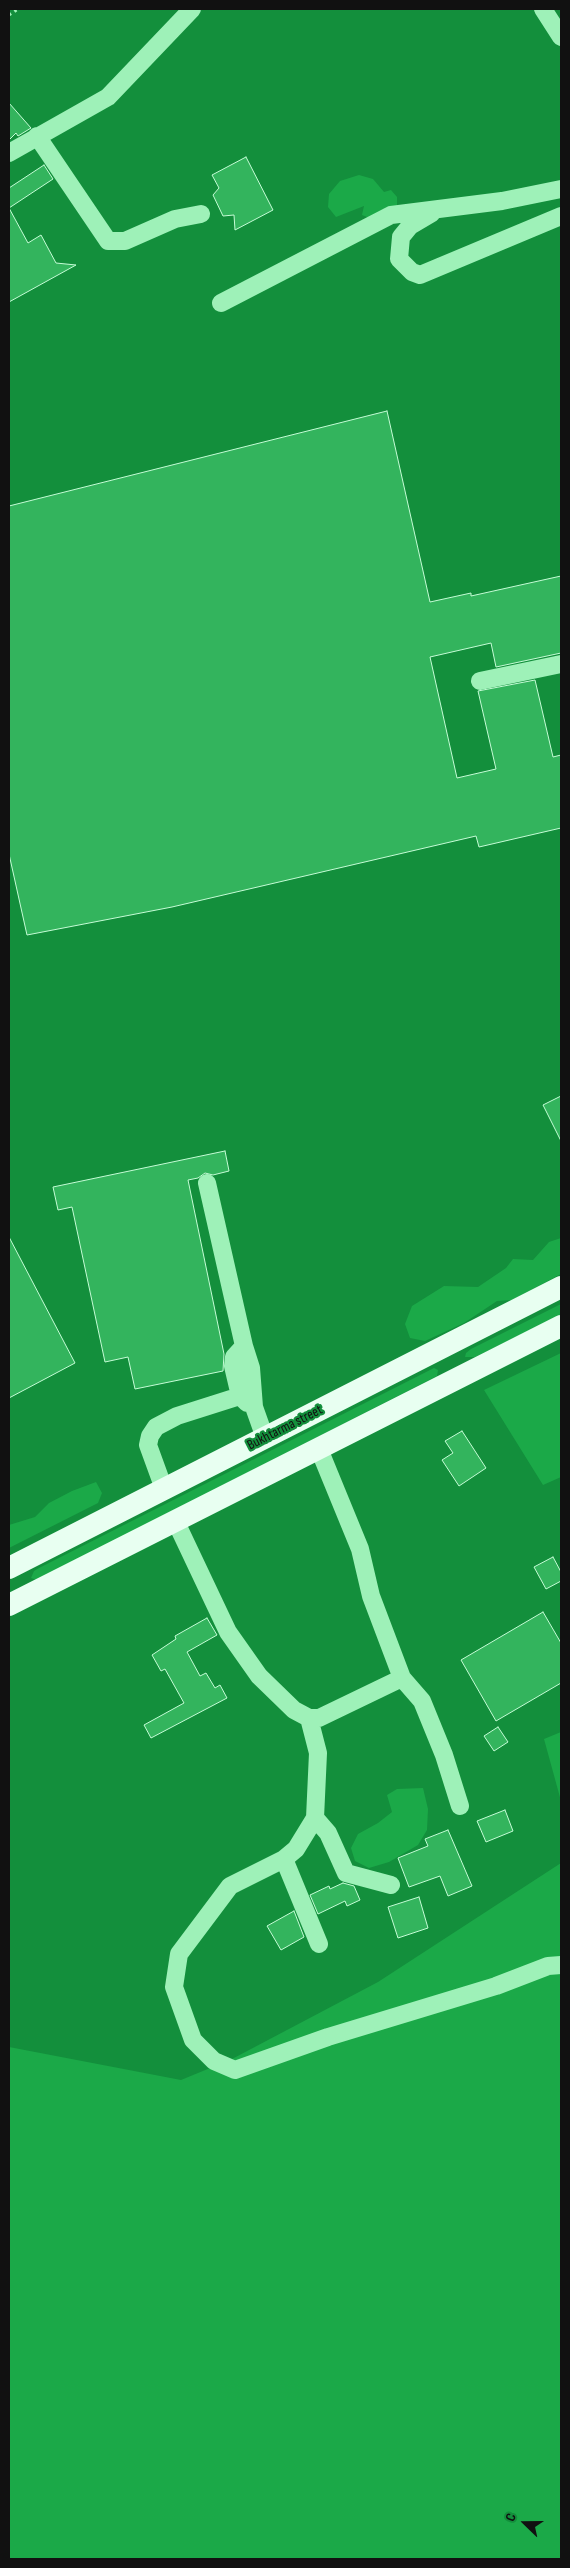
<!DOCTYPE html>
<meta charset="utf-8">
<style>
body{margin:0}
#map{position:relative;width:570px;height:2568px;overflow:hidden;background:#138f3c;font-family:"Sofia Sans Condensed",sans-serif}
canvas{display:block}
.frame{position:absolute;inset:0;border:10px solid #111;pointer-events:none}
.north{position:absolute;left:500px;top:2498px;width:50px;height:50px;-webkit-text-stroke:4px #138f3c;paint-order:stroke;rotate:292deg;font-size:14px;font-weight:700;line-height:20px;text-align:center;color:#111}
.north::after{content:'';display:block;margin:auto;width:18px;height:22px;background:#111;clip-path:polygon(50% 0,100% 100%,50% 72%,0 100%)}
</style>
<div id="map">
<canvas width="570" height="2568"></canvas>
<div class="frame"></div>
<div class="north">С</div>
</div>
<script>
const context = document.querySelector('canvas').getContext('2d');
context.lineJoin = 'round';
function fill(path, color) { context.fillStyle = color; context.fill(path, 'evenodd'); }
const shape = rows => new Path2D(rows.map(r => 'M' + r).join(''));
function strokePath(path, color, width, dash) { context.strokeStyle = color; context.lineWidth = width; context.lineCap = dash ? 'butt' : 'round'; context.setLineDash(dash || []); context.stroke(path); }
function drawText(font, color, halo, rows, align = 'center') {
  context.font = font + ' "Sofia Sans Condensed",sans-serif'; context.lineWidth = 4.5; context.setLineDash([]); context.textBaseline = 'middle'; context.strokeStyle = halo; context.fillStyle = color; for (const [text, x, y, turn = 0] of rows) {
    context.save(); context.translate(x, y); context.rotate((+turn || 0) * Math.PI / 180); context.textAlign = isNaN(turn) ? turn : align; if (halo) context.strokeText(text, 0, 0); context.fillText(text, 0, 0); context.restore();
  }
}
const green = shape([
 [359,175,373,179,384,192,391,190,397,197,397,208,372,219,362,215,364,206,336,217,328,207,329,194,340,181],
 [561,1238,561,1274,512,1300,497,1301,464,1323,425,1341,410,1338,405,1324,412,1306,444,1286,478,1287,506,1268,513,1259,533,1260,549,1242],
 [561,1304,561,1315,475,1357,465,1357,466,1353,471,1349],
 [561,1353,561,1477,543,1485,484,1390],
 [434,1368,438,1370,437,1376,37,1580,31,1578,34,1571,39,1568],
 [96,1482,102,1493,98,1503,9,1548,9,1525,35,1517,49,1503,72,1491],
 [561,1732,561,1801,544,1739],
 [423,1788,428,1809,427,1830,418,1845,389,1862,369,1868,355,1861,351,1848,358,1834,378,1823,392,1812,387,1795,397,1789],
 [561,1863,561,2559,9,2559,9,2047,181,2080,232,2059,378,1982]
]);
const building = shape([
 [9,103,31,128,18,136,16,133,9,140,9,103],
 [246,157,273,210,235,230,234,215,223,216,213,195,219,188,212,175,246,157],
 [44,165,53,179,9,208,28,243,41,235,56,263,76,265,9,302,9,188,44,165],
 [387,411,430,602,471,593,471,596,561,576,561,653,496,667,491,643,430,657,457,778,496,769,478,691,535,680,553,757,561,755,561,828,479,847,476,836,172,907,27,935,9,854,9,506,387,411],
 [561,1096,561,1141,543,1105,561,1096],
 [225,1151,229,1171,213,1175,205,1173,198,1178,188,1180,224,1354,223,1371,135,1389,128,1357,105,1362,72,1207,58,1210,53,1187,225,1151],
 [9,1237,75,1363,9,1398,9,1237],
 [462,1431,486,1468,459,1486,442,1460,453,1453,445,1441,462,1431],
 [553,1557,561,1572,561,1581,546,1589,534,1567,553,1557],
 [543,1612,561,1643,561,1683,496,1721,461,1660,543,1612],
 [207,1618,217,1635,187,1652,200,1676,206,1673,215,1688,220,1685,227,1698,151,1738,144,1725,184,1703,165,1669,161,1671,152,1655,176,1639,175,1636,207,1618],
 [498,1727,508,1742,494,1751,484,1736,498,1727],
 [505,1810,513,1831,486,1842,477,1821,505,1810],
 [448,1830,472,1886,448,1896,440,1876,409,1887,398,1858,428,1846,425,1839,448,1830],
 [343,1883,354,1886,360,1900,347,1906,345,1901,318,1914,310,1895,329,1886,330,1889,343,1883],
 [419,1897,428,1928,398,1938,388,1907,419,1897],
 [294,1911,304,1937,281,1950,267,1926,294,1911]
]);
const path = shape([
 [9,15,18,9]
]);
const minor = shape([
 [543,9,561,37],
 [37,136,108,241,125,241,175,219,201,214],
 [9,153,108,97,192,9],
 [432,213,410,226,401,237,399,259,412,272,420,275,561,216],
 [221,303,391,215,502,201,561,189],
 [480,681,561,664],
 [207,1183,244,1346,251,1368,254,1407,265,1438],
 [244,1346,234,1357,233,1366,240,1396,247,1403],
 [319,1449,360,1549,371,1596,402,1678],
 [164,1489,148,1445,150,1436,156,1427,177,1416,240,1396],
 [175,1520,228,1632,259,1676,294,1710,309,1718,319,1718,402,1678,422,1701,444,1755,460,1806],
 [309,1718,318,1753,315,1818,296,1849,284,1859,230,1886,179,1954,174,1987,193,2040,214,2061,235,2070,328,2037,496,1986,548,1966,561,1965],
 [315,1818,328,1833,346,1873,391,1885],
 [284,1859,319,1944]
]);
const major = shape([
 [9,1568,561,1287],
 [9,1605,561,1326]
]);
const streetNames = [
 ["Bukhtarma street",285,1428,-27]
];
fill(green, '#1ba948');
fill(building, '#33b45d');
strokePath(building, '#c5fcd6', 1);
strokePath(path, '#9ef1b8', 3, [2.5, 4]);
strokePath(minor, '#9ef1b8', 18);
strokePath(major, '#e8fff1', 22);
drawText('14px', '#111', '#138f3c', streetNames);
</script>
